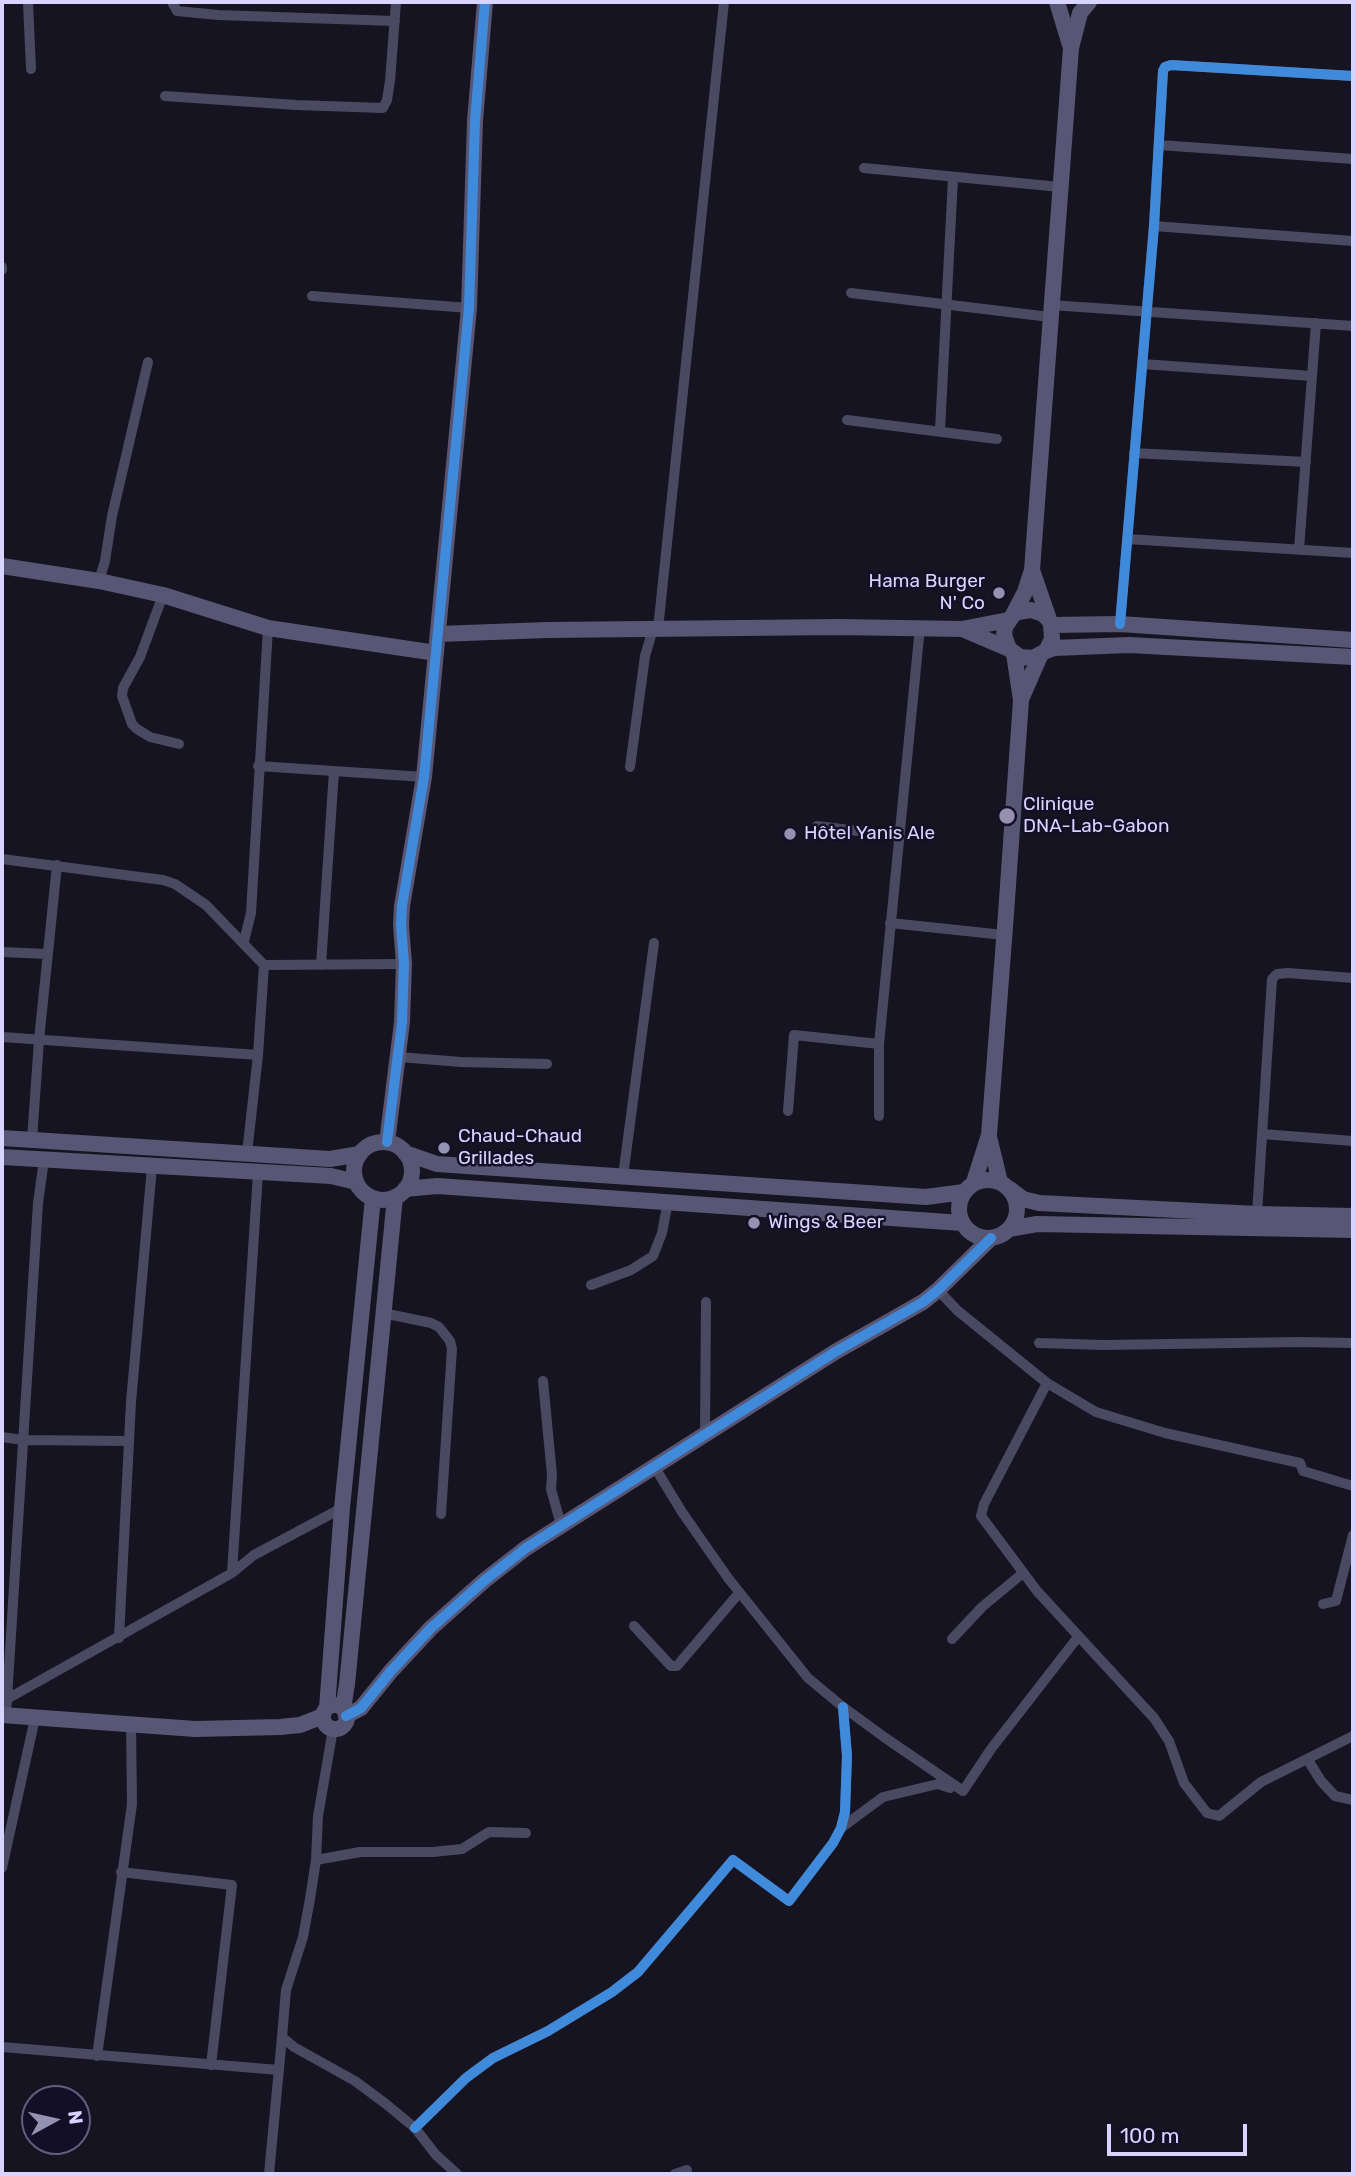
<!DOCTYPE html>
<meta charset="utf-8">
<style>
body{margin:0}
#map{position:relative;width:1355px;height:2176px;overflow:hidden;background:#161421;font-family:Rubik,sans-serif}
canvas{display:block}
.frame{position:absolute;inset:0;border:4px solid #d9d4ff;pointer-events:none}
.north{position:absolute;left:21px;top:2085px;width:70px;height:70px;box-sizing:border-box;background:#130f26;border:2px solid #625e7d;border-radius:50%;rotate:82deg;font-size:19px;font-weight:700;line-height:28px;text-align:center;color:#d9d4ff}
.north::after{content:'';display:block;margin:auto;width:24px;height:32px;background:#9591b1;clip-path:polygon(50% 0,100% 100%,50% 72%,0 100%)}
.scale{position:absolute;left:1107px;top:2124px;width:140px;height:32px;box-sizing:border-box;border:4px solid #d9d4ff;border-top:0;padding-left:9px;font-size:21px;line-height:24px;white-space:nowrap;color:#d9d4ff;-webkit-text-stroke:5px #130f26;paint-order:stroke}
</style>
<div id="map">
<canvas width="1355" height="2176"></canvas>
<div class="frame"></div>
<div class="north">N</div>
<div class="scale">100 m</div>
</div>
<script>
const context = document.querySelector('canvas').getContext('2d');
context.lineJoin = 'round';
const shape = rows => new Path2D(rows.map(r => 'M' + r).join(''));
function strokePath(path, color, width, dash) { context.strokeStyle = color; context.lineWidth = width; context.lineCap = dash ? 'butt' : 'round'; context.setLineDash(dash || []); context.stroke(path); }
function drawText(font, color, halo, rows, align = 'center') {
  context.font = font + ' Rubik,sans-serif'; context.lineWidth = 5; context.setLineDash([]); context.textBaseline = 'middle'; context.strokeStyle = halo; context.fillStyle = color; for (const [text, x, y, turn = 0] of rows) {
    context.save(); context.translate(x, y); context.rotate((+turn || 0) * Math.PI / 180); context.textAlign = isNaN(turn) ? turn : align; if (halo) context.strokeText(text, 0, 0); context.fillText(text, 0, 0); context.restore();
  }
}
const street = shape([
 [28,2,31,69],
 [172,2,177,11,218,15,395,21],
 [165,96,296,105,383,108,387,100,390,81,396,2],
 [1160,145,1353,159],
 [864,168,1060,187],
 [1154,226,1353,241],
 [2,267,2,270],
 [851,293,1050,317],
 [312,296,469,308],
 [1051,305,1353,326],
 [1142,364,1312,376],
 [847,420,997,439],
 [940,430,953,178],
 [1134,453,1306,462],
 [1127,539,1353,553],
 [1299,549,1316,323],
 [99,581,105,561,112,516,148,362],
 [163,595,140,657,123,688,122,696,132,724,137,729,150,737,179,744],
 [1120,624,1154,226,1163,71,1165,67,1171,65,1353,76],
 [658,629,724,2],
 [258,766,424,777],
 [630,767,645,656,653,629],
 [817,826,899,836],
 [2,859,163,880,175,884,206,905,264,965,258,1055,247,1153],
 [890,923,1004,935],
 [244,941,251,913,268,628],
 [2,952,47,954],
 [264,965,404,964],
 [321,965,334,771],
 [2,1037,258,1055],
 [399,1057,461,1062,547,1064],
 [788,1111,794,1035,879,1044,920,627],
 [879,1116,879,1044],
 [1262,1134,1353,1141],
 [32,1140,39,1040,57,865],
 [623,1176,654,943],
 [1257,1214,1272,979,1277,974,1288,973,1353,978],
 [591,1285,631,1270,653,1256,662,1233,668,1201],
 [938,1290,958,1311,1047,1383,1096,1412,1165,1433,1300,1463,1303,1471,1353,1486],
 [383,1313,431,1323,439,1327,450,1341,452,1349,441,1514],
 [1039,1343,1104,1345,1300,1342,1353,1343],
 [543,1381,552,1475,551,1489,561,1525],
 [1047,1383,984,1504,981,1516,1037,1591,1154,1718,1169,1741,1184,1783,1207,1813,1219,1816,1261,1782,1353,1736],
 [705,1433,706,1302],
 [2,1437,23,1440,129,1441],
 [654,1466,682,1512,728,1578,808,1678,843,1707,884,1737,963,1791],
 [232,1573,258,1173],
 [1323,1604,1336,1601,1353,1535],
 [634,1626,671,1666,677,1666,739,1593],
 [119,1638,131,1402,152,1167],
 [952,1639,982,1607,1023,1573],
 [7,1699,232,1573,254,1555,342,1508],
 [6,1715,38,1203,44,1160],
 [333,1729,318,1816,316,1860,310,1899,303,1937,286,1990,282,2037,294,2047,355,2081,386,2104,415,2128,436,2155,457,2174],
 [1308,1760,1321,1781,1335,1796,1353,1800],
 [963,1791,991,1749,1078,1637],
 [841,1828,883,1797,938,1784,950,1788],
 [316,1860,360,1852,433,1852,462,1849,489,1832,526,1833],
 [2,1868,35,1718],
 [121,1872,232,1885,211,2065],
 [2,2047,279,2070],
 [97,2056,132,1804,131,1723],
 [415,2128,466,2078,493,2058,548,2031,612,1992,638,1972,733,1860,789,1901,833,1843,841,1828,845,1812,847,1756,843,1707],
 [269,2174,282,2037],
 [675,2174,687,2170]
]);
const secondary = shape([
 [1057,2,1070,45],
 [2,566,99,581,163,595,268,628,436,653],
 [1032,570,1051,625,1052,639,1046,651,1033,658,1020,657,1009,649,1004,635,1005,627,1013,615,1018,612,1031,610,1043,614,1048,619],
 [1013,615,1025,592,1032,570,1071,48,1080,13,1089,2],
 [1051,625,1120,624,1353,640],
 [962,629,1009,649],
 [438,634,547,630,839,627,962,629,1008,620],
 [1046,651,1054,648,1129,645,1353,657],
 [1022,697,1040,656],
 [989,1137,1000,1182],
 [2,1138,330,1159,360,1154],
 [387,1142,402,1022,404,964,401,925,402,906,424,777,469,308,475,121,485,2],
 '354 1171a29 29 0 1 1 58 0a29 29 0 1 1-58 0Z',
 [405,1153,437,1164,926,1197,964,1192],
 [2,1157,331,1176,356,1182],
 '959 1209a29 29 0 1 1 58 0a29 29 0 1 1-58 0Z',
 [974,1182,989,1135,1006,914,1021,700,1014,654],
 [405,1189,437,1186,962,1223],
 [1010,1189,1023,1199,1039,1203,1257,1214,1353,1216],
 [1009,1229,1037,1224,1353,1230],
 '323 1717a12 12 0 1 1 24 0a12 12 0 1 1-24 0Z',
 [327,1708,342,1508,373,1198],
 [343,1709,347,1684,395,1197],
 [2,1715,195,1729,280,1727,300,1725,323,1716],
 [346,1716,361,1708,391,1671,431,1628,485,1580,526,1548,835,1352,923,1302,938,1290,991,1238]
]);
const cycleway = shape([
 [1120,624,1154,226,1163,71,1165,67,1171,65,1353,76],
 [387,1142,402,1022,404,964,401,925,402,906,424,777,469,308,475,121,485,2],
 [346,1716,361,1708,391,1671,431,1628,485,1580,526,1548,835,1352,923,1302,938,1290,991,1238],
 [415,2128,466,2078,493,2058,548,2031,612,1992,638,1972,733,1860,789,1901,833,1843,841,1828,845,1812,847,1756,843,1707]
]);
const markers = [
 [999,593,7,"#9591b1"],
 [1007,816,9,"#9591b1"],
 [790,834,7,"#9591b1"],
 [444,1148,7,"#9591b1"],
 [754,1223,7,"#9591b1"]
];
const poiNames = [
 ["Hama Burger",985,582,"right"],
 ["N' Co",985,604,"right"],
 ["Clinique",1023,805],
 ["DNA-Lab-Gabon",1023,827],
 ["Hôtel Yanis Ale",804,834],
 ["Chaud-Chaud",458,1137],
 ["Grillades",458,1159],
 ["Wings & Beer",768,1223]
];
strokePath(street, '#4a4962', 10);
strokePath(secondary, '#575674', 16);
strokePath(cycleway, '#408adc', 10);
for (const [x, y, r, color] of markers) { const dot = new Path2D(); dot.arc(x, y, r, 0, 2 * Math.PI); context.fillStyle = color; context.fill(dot); strokePath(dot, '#130f26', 2.5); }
drawText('19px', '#d9d4ff', '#130f26', poiNames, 'left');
</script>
